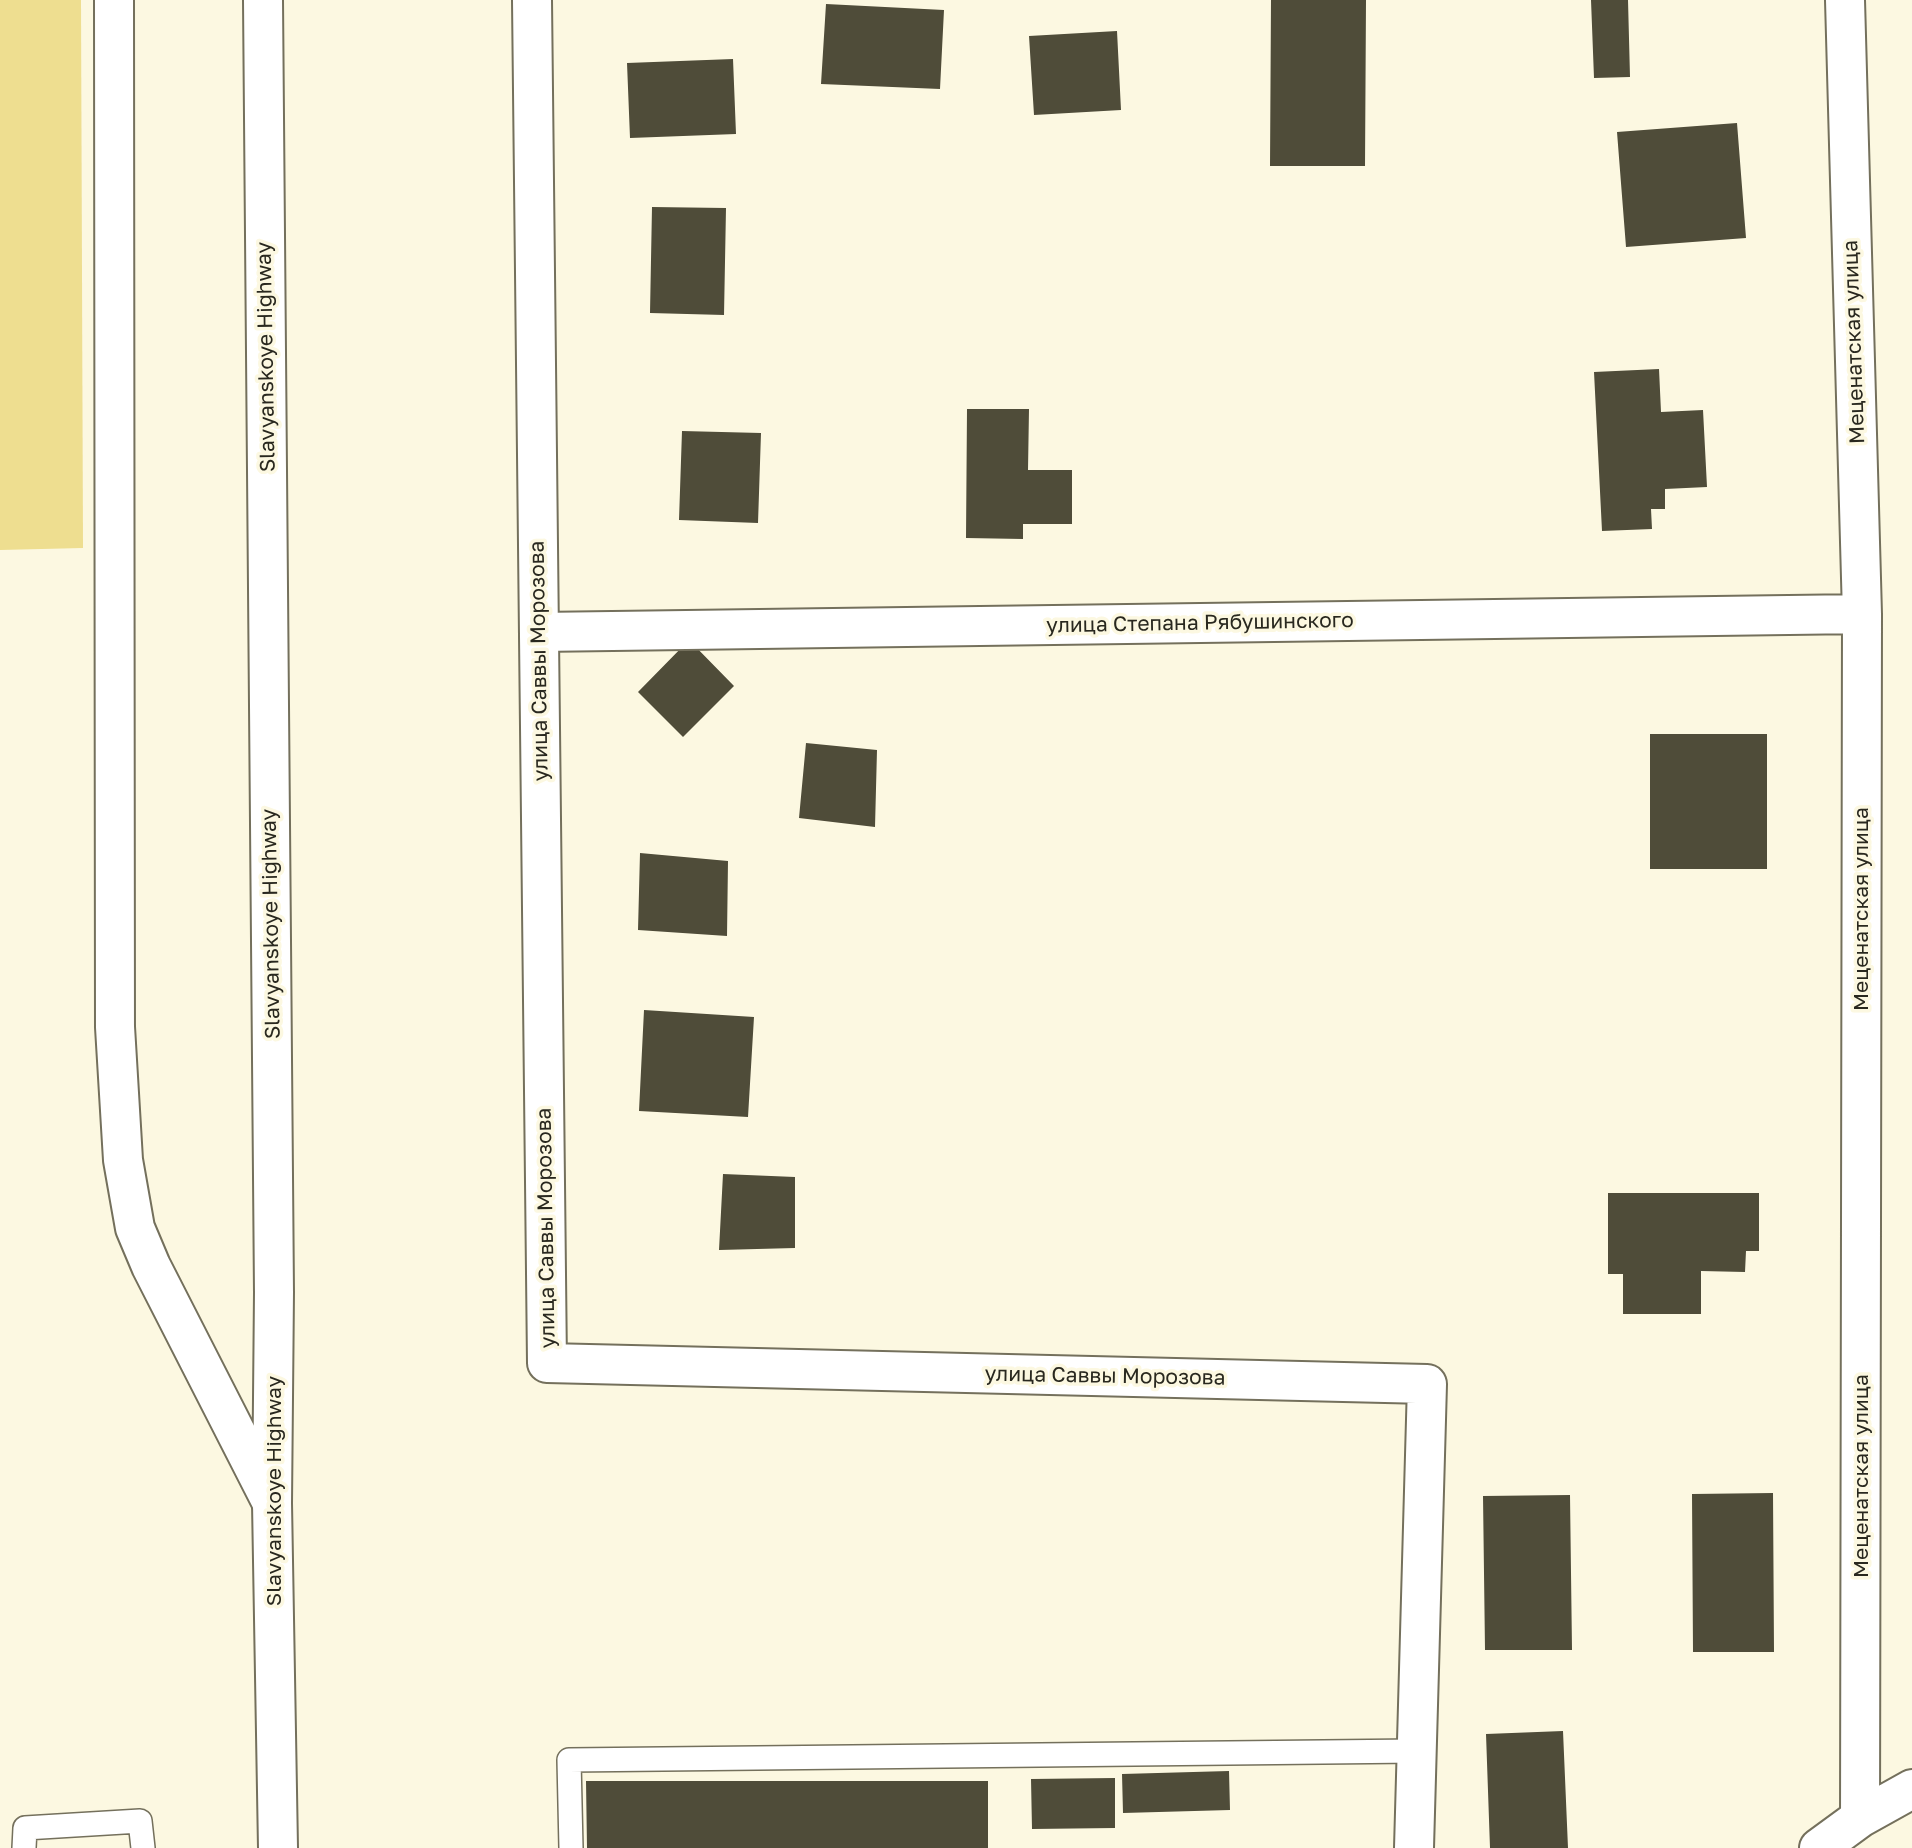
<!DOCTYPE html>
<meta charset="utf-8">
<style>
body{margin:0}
canvas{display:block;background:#fcf8e1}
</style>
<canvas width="1912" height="1848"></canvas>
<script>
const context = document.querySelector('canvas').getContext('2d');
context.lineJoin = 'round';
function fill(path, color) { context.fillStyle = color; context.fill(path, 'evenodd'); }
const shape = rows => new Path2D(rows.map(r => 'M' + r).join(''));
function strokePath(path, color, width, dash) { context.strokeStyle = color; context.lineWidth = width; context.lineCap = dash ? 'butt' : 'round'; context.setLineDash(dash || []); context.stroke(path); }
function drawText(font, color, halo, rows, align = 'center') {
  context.font = font + ' "Golos Text",sans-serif'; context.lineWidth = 7; context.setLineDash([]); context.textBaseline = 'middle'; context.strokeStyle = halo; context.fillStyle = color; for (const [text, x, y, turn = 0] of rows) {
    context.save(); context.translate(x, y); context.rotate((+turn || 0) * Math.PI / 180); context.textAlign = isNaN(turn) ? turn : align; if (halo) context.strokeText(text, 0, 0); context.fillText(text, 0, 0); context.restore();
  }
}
const green = shape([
 [0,0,81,0,83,548,0,550]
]);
const building = shape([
 [1271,0,1366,0,1365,166,1270,166],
 [1591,0,1628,0,1630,77,1594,78],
 [826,4,944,10,940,89,821,84],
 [1117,31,1121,110,1034,115,1029,36],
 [733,59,736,134,630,138,627,63],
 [1737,123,1746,238,1626,247,1617,132],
 [652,207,726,208,724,315,650,313],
 [1659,369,1661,412,1703,410,1707,487,1665,489,1665,509,1651,509,1652,529,1602,531,1594,372],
 [967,409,1029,409,1028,470,1072,470,1072,524,1023,524,1023,539,966,538],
 [682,431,761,433,758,523,679,520],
 [689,640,734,686,683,737,638,692],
 [1650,734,1767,734,1767,869,1650,869],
 [806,743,877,750,875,827,799,818],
 [640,853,728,861,727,936,638,930],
 [644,1010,754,1017,748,1117,639,1111],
 [723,1174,795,1177,795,1248,719,1250],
 [1608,1193,1759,1193,1759,1251,1746,1251,1745,1272,1701,1271,1701,1314,1623,1314,1623,1274,1608,1274],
 [1773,1493,1774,1652,1693,1652,1692,1494],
 [1570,1495,1572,1650,1485,1650,1483,1496],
 [1563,1731,1568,1848,1490,1848,1486,1734],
 [1229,1771,1230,1810,1123,1813,1122,1774],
 [1115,1778,1115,1828,1032,1829,1031,1779],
 [586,1781,988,1781,988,1848,587,1848]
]);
const service = shape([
 [24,1848,25,1828,140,1821,143,1848],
 [571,1848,569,1760,1417,1751]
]);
const minor = shape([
 [114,0,115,1027,123,1160,135,1228,151,1266,272,1503],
 [532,0,547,1363,1427,1384,1414,1848],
 [1845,0,1862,614,1860,1818],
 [539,632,1862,614],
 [1819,1848,1860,1818,1912,1789]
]);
const secondary = shape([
 [263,0,274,1292,272,1503,278,1848]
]);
const streetNames = [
 ["Меценатская улица",1854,342,-92],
 ["Slavyanskoye Highway",266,357,-91],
 ["улица Степана Рябушинского",1200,623,-1],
 ["улица Саввы Морозова",539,661,-91],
 ["Меценатская улица",1861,909,-90],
 ["Slavyanskoye Highway",271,924,-91],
 ["улица Саввы Морозова",546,1228,-91],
 ["улица Саввы Морозова",1105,1376,1],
 ["Меценатская улица",1861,1476,-90],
 ["Slavyanskoye Highway",274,1491,-90]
];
fill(green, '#eede90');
fill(building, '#4f4c39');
strokePath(service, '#74705c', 26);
strokePath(minor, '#74705c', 42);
strokePath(secondary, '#74705c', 42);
strokePath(service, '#fff', 23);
strokePath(minor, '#fff', 38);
strokePath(secondary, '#fff', 38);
drawText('21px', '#29281f', '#fcf8e1', streetNames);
</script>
